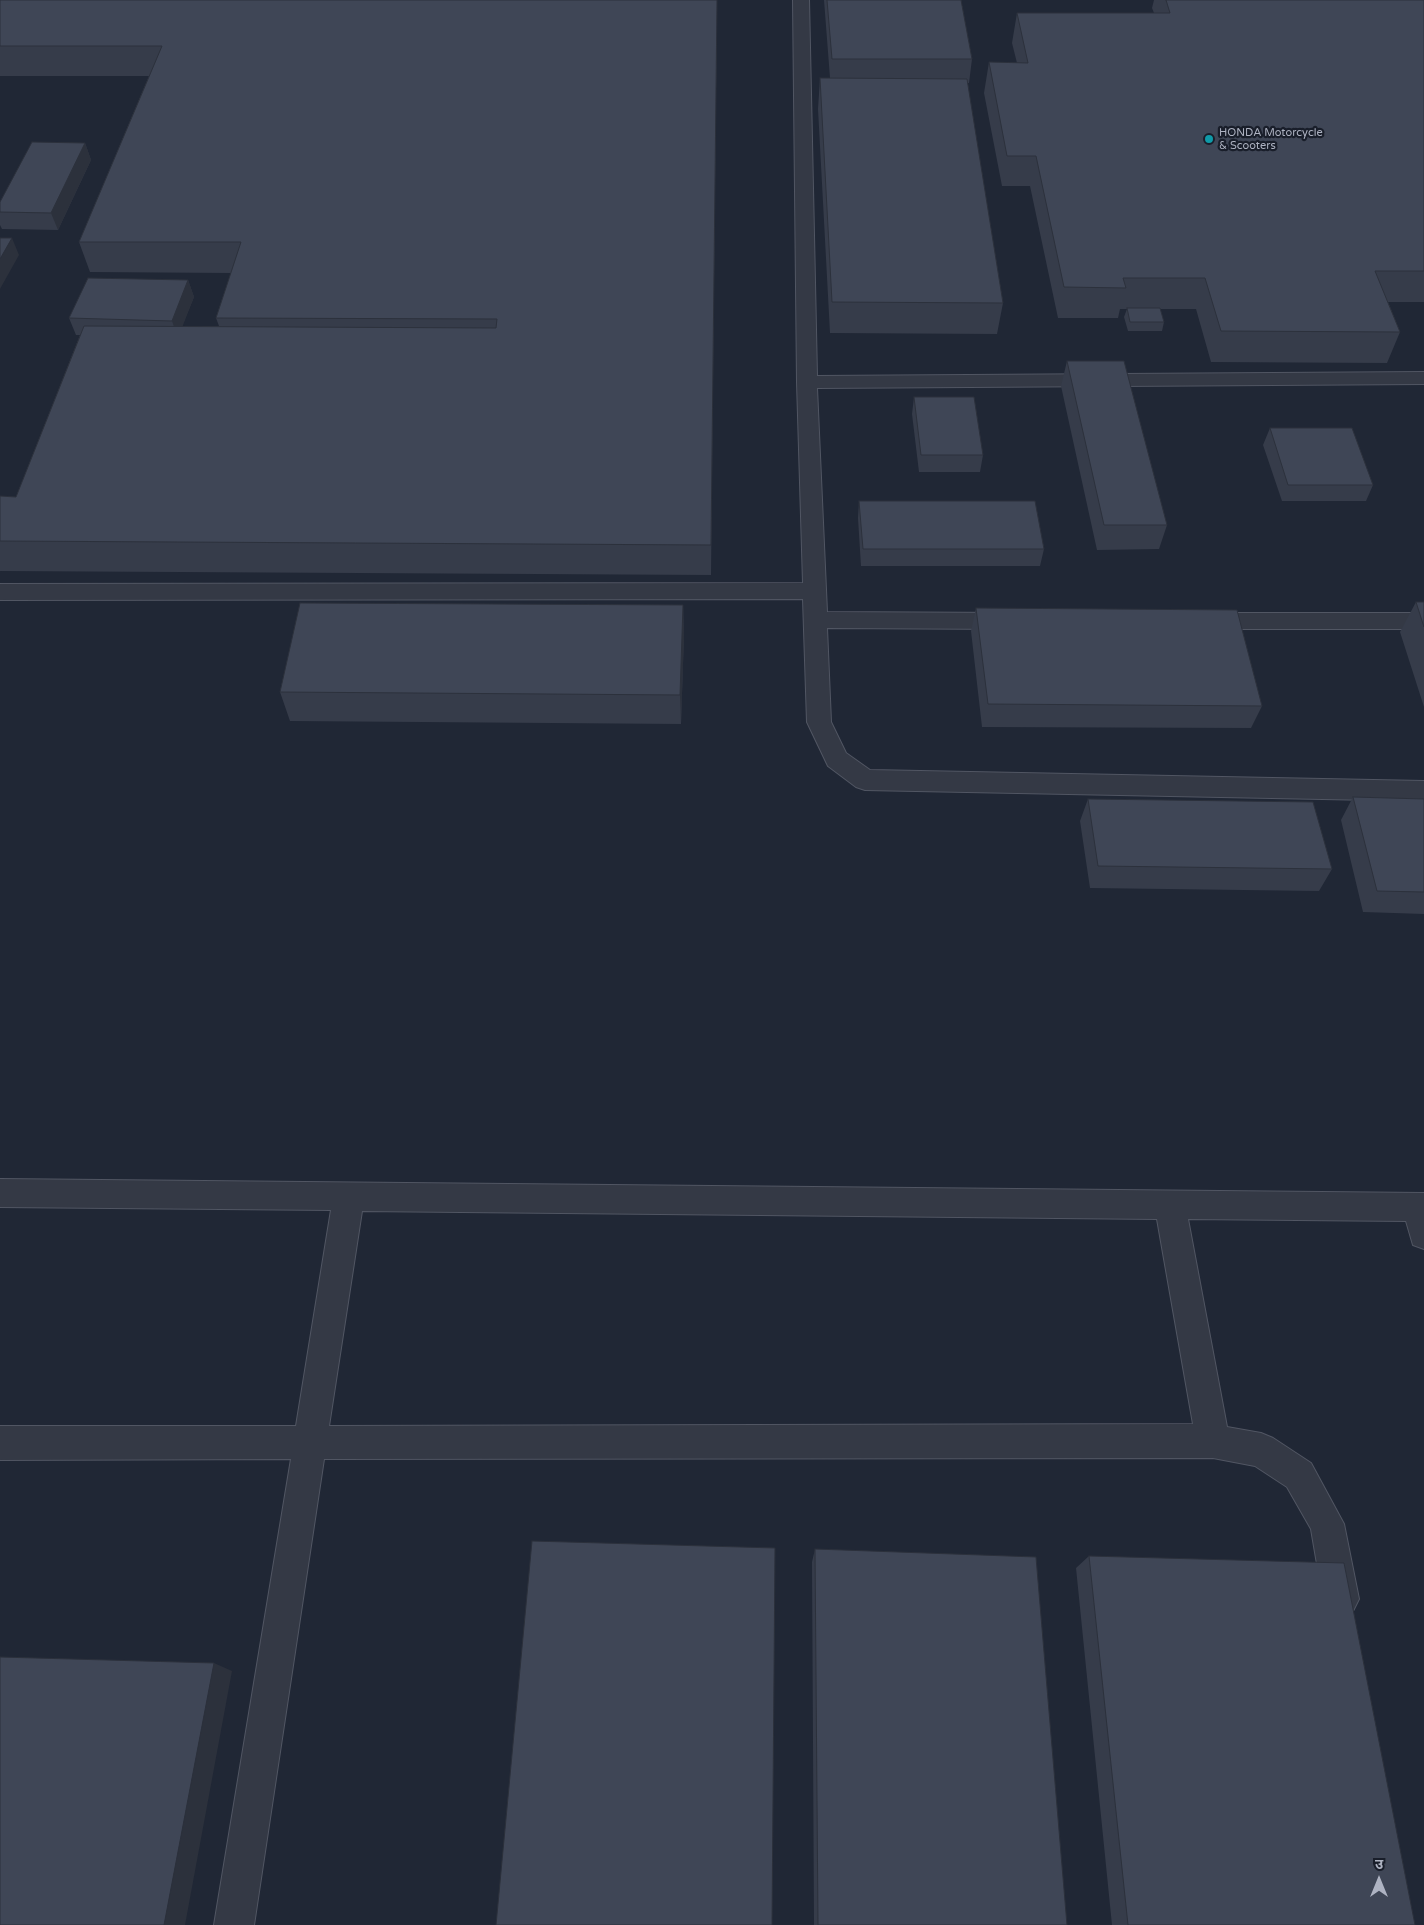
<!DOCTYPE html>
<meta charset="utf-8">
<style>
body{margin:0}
#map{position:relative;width:1424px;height:1925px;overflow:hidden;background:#202735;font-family:"Varela Round","Noto Sans Devanagari",sans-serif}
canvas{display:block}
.north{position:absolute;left:1354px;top:1855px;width:50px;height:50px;-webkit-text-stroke:4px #191e2a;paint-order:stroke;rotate:0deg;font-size:14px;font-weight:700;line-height:20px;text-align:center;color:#aeb3c2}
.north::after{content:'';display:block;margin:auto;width:18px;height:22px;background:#aeb3c2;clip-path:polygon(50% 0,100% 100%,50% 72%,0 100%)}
</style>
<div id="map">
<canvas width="1424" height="1925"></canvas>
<div class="north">उ</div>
</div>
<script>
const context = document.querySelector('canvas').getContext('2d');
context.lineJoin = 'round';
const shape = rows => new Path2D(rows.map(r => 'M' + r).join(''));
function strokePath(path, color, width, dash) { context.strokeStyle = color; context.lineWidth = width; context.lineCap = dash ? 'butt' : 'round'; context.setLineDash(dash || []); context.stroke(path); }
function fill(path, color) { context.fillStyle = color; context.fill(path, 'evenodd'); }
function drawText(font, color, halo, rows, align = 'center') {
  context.font = font + ' "Varela Round",sans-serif'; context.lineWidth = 4.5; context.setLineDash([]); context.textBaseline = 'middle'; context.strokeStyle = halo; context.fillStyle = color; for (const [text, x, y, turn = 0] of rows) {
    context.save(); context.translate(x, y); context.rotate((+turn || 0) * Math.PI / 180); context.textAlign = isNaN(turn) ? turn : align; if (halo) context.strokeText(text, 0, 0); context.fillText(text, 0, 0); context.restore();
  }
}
const minor = shape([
 [793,0,809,0,817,376,1424,372,1424,384,817,388,827,612,1010,613,1018,615,1022,621,1018,627,1010,629,827,628,831,722,846,753,870,770,1424,781,1424,801,865,790,856,787,828,766,807,722,803,599,0,600,0,584,803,583,797,382,793,0],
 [1203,613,1424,613,1424,629,1203,629,1195,627,1191,621,1195,615,1203,613],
 [0,1179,1424,1193,1424,1249,1413,1245,1406,1221,1188,1219,1227,1427,1261,1433,1273,1438,1311,1463,1344,1524,1359,1599,1353,1611,1341,1617,1329,1611,1323,1599,1311,1529,1287,1487,1255,1466,1213,1458,324,1459,254,1925,214,1925,291,1459,0,1460,0,1426,296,1426,331,1210,0,1207,0,1179],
 [362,1211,1157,1219,1193,1424,329,1426,362,1211]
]);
const wall = shape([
 [0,0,717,0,711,575,0,571,0,496,16,497,80,335,76,335,69,318,188,280,194,297,182,326,219,326,216,318,231,273,90,272,79,242,149,76,0,76],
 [824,0,961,0,972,59,969,83,967,83,1003,303,997,334,830,333,818,109,820,78,830,78],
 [1154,0,1424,0,1424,302,1388,302,1400,332,1387,363,1211,362,1196,309,1160,309,1164,322,1162,331,1128,331,1124,317,1127,309,1120,309,1118,318,1058,318,1030,186,1002,186,984,93,989,62,1017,63,1012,43,1017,13,1154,13,1152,8],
 [85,143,91,160,58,230,2,229,0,225,0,202],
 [1067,361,1167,525,1159,549,1097,550,1061,386],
 [914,397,983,455,980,472,919,472,912,414],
 [1270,428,1373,485,1366,501,1282,501,1263,445],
 [859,501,1044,549,1040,566,861,566,858,518],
 [1416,602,1424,602,1424,707,1400,632],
 [683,605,684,635,681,724,290,721,280,692],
 [976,608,1262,706,1251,728,982,727,971,631],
 [1353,797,1424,799,1424,914,1363,912,1341,820],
 [1088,799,1332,869,1319,891,1090,888,1080,821],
 [815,1549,1067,1925,814,1925,812,1562],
 [1089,1556,1415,1925,1112,1925,1076,1568]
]);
const shadedWall = shape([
 [85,143,91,160,58,230,51,213],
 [12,238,19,255,0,289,0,259],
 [188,280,194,297,178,338,172,321],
 [683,605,684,635,681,724,680,695],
 [214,1663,232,1671,185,1925,164,1925]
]);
const building = shape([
 [0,0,717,0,711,545,0,541,0,496,16,497,84,326,496,328,497,319,216,318,241,242,79,242,162,46,0,46,0,0],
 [827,0,961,0,972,59,832,59,827,0],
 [1166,0,1424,0,1424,271,1375,271,1400,332,1221,331,1205,278,1123,278,1126,288,1064,287,1036,156,1007,156,989,62,1028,63,1017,13,1170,13,1166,0],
 [820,78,967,79,1003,303,832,302,820,78],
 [32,142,85,143,51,213,0,212,0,202,32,142],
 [0,238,12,238,0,259,0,238],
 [88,278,188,280,172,321,69,318,88,278],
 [1127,308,1160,308,1164,322,1130,322,1127,308],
 [1067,361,1124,361,1167,525,1104,525,1067,361],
 [914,397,974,397,983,455,921,455,914,397],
 [1270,428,1352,428,1373,485,1288,485,1270,428],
 [859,501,1035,501,1044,549,863,549,859,501],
 [1416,602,1424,602,1424,627,1416,602],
 [300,603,683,605,680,695,280,692,300,603],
 [976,608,1237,610,1262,706,988,704,976,608],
 [1353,797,1424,799,1424,892,1377,891,1353,797],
 [1088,799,1313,802,1332,869,1098,866,1088,799],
 [532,1541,775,1548,772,1925,496,1925,532,1541],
 [815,1549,1036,1557,1067,1925,818,1925,815,1549],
 [1089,1556,1344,1563,1415,1925,1128,1925,1089,1556],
 [0,1657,214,1663,164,1925,0,1925,0,1657]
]);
const markers = [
 [1209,139,5,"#0f9aa8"]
];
const farPoinames = [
 ["HONDA Motorcycle",1219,133],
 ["& Scooters",1219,146]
];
strokePath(minor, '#515663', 2);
fill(minor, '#343945');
fill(wall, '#363c4a');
fill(shadedWall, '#2c313c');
fill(building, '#3f4656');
strokePath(building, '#2c313c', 1);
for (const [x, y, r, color] of markers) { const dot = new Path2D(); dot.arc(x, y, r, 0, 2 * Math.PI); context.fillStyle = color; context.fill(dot); strokePath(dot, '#191e2a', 2); }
drawText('11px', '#aeb3c2', '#191e2a', farPoinames, 'left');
</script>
